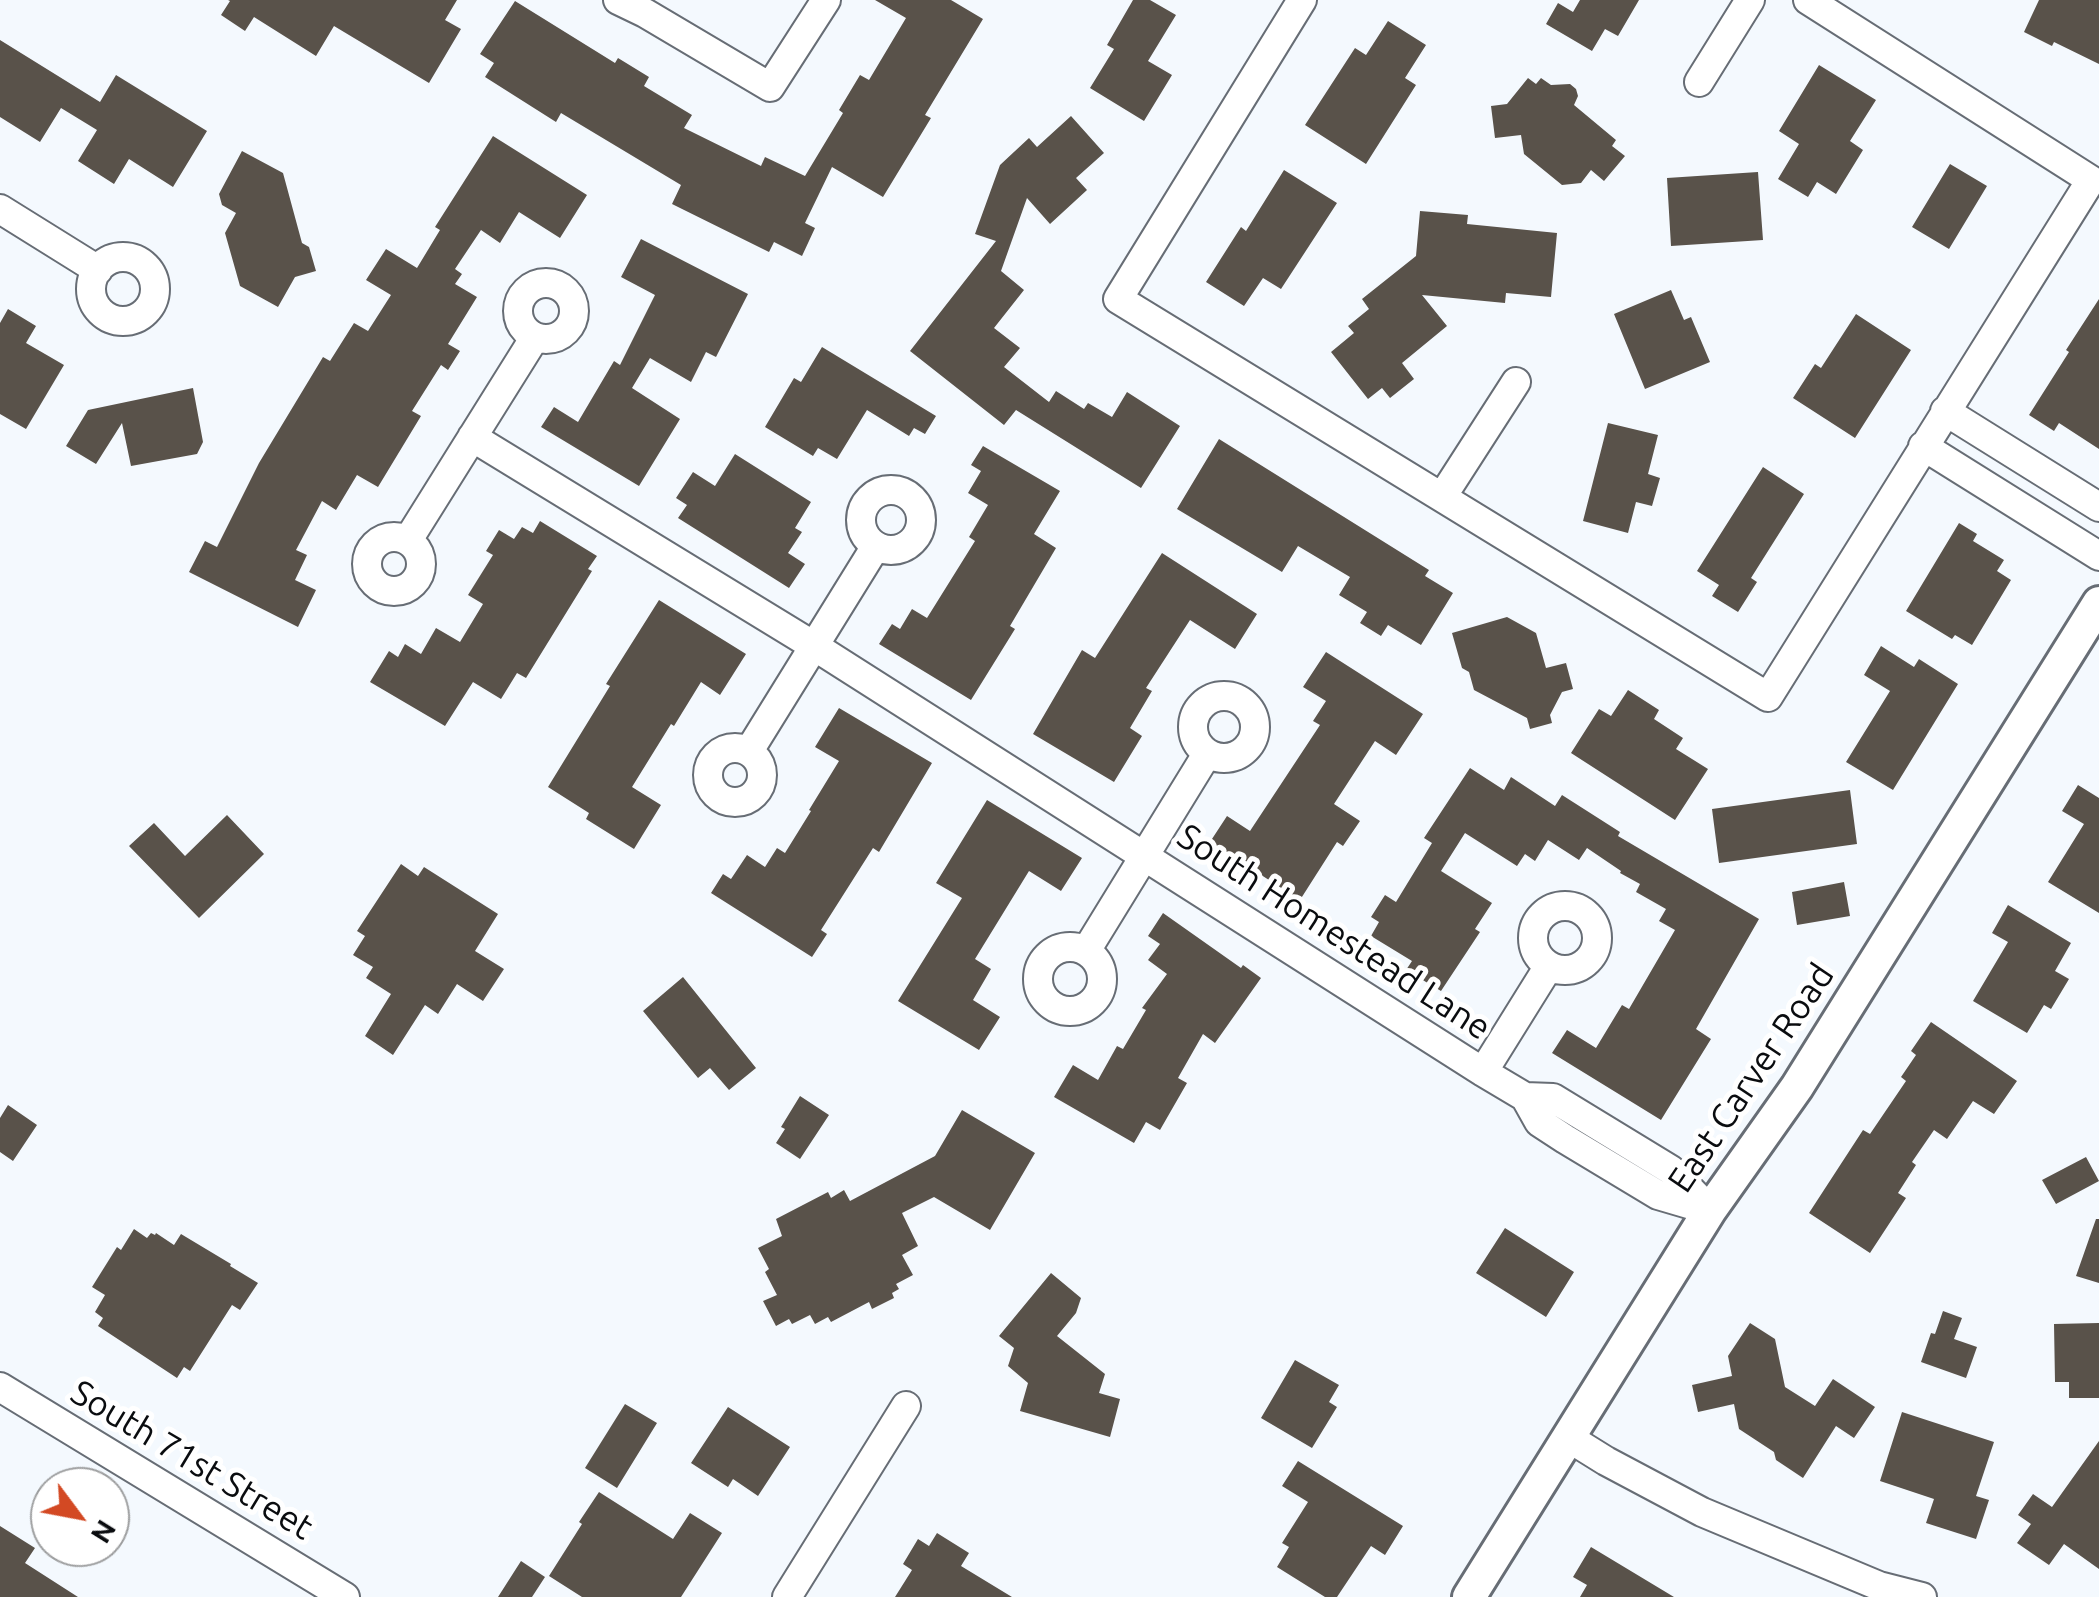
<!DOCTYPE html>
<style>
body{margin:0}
#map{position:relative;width:2099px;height:1597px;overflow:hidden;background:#f4f9fe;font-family:Ubuntu,sans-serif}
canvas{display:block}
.north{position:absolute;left:30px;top:1467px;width:100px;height:100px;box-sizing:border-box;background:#fff;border:2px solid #9d9e9f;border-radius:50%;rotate:122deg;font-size:28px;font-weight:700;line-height:40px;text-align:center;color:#0a0c0f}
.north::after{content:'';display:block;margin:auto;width:35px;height:45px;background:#d34923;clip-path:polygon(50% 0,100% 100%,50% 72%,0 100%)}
</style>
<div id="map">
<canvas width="2099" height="1597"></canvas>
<div class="north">N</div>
</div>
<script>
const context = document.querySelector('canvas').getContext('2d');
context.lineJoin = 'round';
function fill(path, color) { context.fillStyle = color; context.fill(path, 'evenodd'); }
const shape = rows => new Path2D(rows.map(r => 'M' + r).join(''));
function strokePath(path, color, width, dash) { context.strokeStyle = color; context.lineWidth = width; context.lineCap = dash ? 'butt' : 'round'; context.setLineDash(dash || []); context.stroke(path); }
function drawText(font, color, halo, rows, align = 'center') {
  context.font = font + ' Ubuntu,sans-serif'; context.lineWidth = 10; context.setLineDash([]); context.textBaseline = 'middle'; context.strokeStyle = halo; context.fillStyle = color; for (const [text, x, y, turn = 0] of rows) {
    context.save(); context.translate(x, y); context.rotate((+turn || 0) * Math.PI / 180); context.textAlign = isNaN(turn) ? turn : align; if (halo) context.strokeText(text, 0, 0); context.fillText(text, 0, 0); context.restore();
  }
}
const building = shape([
 [228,0,457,0,445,20,461,29,429,83,334,26,316,56,254,17,245,31,221,15,230,1],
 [875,0,951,0,983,19,925,115,931,118,883,197,832,167,805,223,815,228,802,256,774,242,769,252,672,204,681,185,561,113,556,122,485,77,494,63,480,54,515,1,615,63,618,58,649,77,644,86,692,115,684,128,761,166,765,157,805,176,843,113,839,110,860,75,869,80,906,18],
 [1133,0,1150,0,1176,15,1148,61,1172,75,1144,121,1090,88,1114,49,1107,45],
 [1580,0,1639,0,1618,36,1605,29,1592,51,1546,24,1558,3,1573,12],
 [2039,0,2099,0,2099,64,2054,42,2052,46,2024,32],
 [1388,21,1426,45,1405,78,1416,85,1366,164,1305,125,1355,48,1366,55],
 [0,40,100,102,116,75,207,131,173,187,129,159,114,184,78,161,97,130,61,108,40,142,0,117],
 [1819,65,1876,100,1850,141,1863,150,1836,194,1817,182,1808,197,1778,179,1799,144,1779,131],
 [1528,78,1536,84,1541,78,1551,85,1570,84,1576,89,1578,96,1574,105,1616,140,1612,146,1625,156,1604,181,1591,170,1581,183,1562,185,1524,154,1521,135,1495,138,1491,106,1507,104],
 [1071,116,1104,153,1076,178,1087,190,1050,224,1027,198,1001,271,1024,290,994,328,1020,348,1004,367,1049,402,1056,391,1084,409,1088,403,1112,417,1127,392,1180,426,1141,488,1016,410,1004,425,910,351,996,241,975,234,1000,165,1029,138,1037,147],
 [493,136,587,195,560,238,519,212,500,243,481,230,455,269,462,274,455,284,477,297,448,344,460,351,448,370,441,365,412,411,421,416,378,487,357,475,336,510,322,501,296,550,307,555,295,580,316,590,298,627,189,572,205,541,217,547,259,463,323,357,330,361,354,323,368,331,391,295,366,280,386,249,417,268,440,230,435,227],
 [242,151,283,173,302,243,309,247,316,271,295,277,278,307,240,286,225,233,236,213,222,205,219,194],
 [1950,164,1987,186,1949,249,1912,227],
 [1284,170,1337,203,1281,289,1263,278,1244,306,1206,282,1241,227,1246,231],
 [1758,172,1763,240,1671,246,1667,178],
 [1420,211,1468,215,1467,224,1557,233,1551,297,1506,293,1505,303,1422,295,1447,326,1402,363,1414,379,1390,398,1382,388,1368,399,1331,352,1354,333,1348,326,1369,309,1362,299,1416,256],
 [641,239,748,294,716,357,706,352,691,382,650,358,632,388,680,419,639,486,541,427,554,407,578,422,614,361,620,365,655,295,621,277],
 [1671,290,1684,320,1691,317,1710,362,1645,389,1614,314],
 [2099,299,2099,449,2059,423,2054,431,2029,415,2069,352,2066,350],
 [8,309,36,326,26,343,64,365,26,429,0,414,0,323],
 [1856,314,1911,350,1855,438,1793,398,1815,364,1821,368],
 [822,347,936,416,925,434,914,428,909,436,867,410,837,459,818,448,813,456,765,427,794,378,801,382],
 [193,388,203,442,197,454,131,466,122,423,96,464,66,446,88,410],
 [1608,423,1658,435,1648,474,1660,478,1652,506,1636,502,1628,533,1583,521],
 [1219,439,1429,570,1425,576,1453,593,1421,645,1388,625,1381,636,1360,623,1367,612,1339,595,1350,577,1298,546,1282,572,1177,509],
 [983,446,1060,491,1034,534,1056,548,1010,626,1015,629,971,700,879,644,892,624,900,629,912,609,927,618,975,541,969,537,988,505,968,493,981,471,971,465],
 [735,454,811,502,795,528,802,532,788,553,805,564,789,588,678,518,687,505,676,498,693,472,715,486],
 [1763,467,1804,494,1751,578,1757,582,1738,612,1712,596,1719,585,1697,571],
 [540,521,597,556,588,569,592,571,526,678,517,673,501,699,473,682,445,726,370,682,389,651,398,657,405,644,421,654,436,628,460,642,483,604,468,595,493,555,486,551,499,530,514,539,522,527,533,533],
 [1959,523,1977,534,1973,541,2004,560,1997,571,2011,580,1972,645,1955,635,1952,639,1906,611],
 [1162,553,1257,614,1235,649,1190,620,1146,688,1152,691,1130,728,1142,736,1114,782,1033,734,1082,650,1095,658],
 [659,600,746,654,720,695,701,682,674,726,671,724,632,787,661,805,634,849,586,819,589,813,548,787,610,686,606,684],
 [1507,617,1536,633,1546,668,1566,663,1573,689,1562,692,1550,715,1552,723,1530,729,1527,718,1474,690,1469,672,1462,668,1452,633],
 [1881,646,1914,667,1919,659,1958,684,1893,790,1846,762,1890,691,1864,675],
 [1326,652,1423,714,1396,755,1375,741,1334,804,1360,821,1343,846,1337,842,1300,900,1210,842,1227,816,1250,831,1320,725,1313,721,1326,701,1303,687],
 [1628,690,1659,710,1654,719,1683,738,1676,749,1708,769,1675,820,1571,753,1599,709,1611,716],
 [839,708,932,763,879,852,873,848,821,930,827,934,812,957,711,893,723,874,731,879,747,855,765,867,777,848,785,853,811,811,809,810,839,761,815,747],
 [1470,768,1504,790,1511,777,1555,806,1562,795,1620,832,1618,836,1759,919,1696,1029,1711,1039,1661,1120,1552,1053,1567,1030,1596,1048,1622,1005,1629,1009,1675,930,1659,921,1666,909,1636,892,1640,884,1620,873,1621,871,1587,848,1579,860,1548,840,1535,861,1525,854,1517,866,1465,833,1441,871,1492,903,1475,929,1480,932,1441,991,1406,970,1412,961,1371,936,1379,922,1371,917,1385,895,1396,902,1432,843,1424,838],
 [2078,785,2099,798,2099,913,2048,882,2084,824,2062,811],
 [1850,790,1857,844,1719,863,1712,809],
 [987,800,1082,858,1061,891,1029,871,975,959,991,969,973,1000,1000,1017,979,1050,898,1001,962,898,936,883],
 [227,815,264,854,199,918,129,846,154,823,185,856],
 [401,864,418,876,424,867,498,914,475,951,504,969,483,1001,457,984,438,1014,425,1005,393,1055,365,1036,391,994,366,978,373,967,353,955,365,936,357,931],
 [1844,882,1850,916,1797,925,1792,892],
 [2008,905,2071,943,2055,971,2069,979,2051,1009,2044,1005,2027,1033,1973,1001,2008,942,1992,933],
 [1163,913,1241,968,1243,965,1261,978,1215,1043,1203,1034,1178,1078,1187,1083,1160,1130,1146,1122,1134,1143,1054,1097,1073,1065,1098,1080,1117,1046,1123,1049,1146,1010,1142,1008,1167,974,1148,960,1160,944,1148,936],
 [683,977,756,1068,729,1090,710,1068,698,1078,643,1011],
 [1931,1022,2017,1081,1994,1114,1973,1101,1947,1139,1934,1130,1912,1162,1916,1165,1898,1193,1906,1198,1870,1253,1809,1213,1863,1130,1870,1134,1906,1081,1901,1077,1916,1055,1911,1051],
 [800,1096,829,1115,800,1159,776,1143,785,1129,781,1127],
 [8,1105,37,1125,13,1161,0,1152,0,1118],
 [962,1110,1035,1153,990,1230,934,1197,902,1213,918,1246,902,1255,913,1275,896,1284,899,1289,892,1293,894,1298,872,1309,869,1302,831,1322,828,1317,815,1324,810,1315,792,1324,789,1319,776,1326,763,1301,777,1295,765,1272,769,1269,758,1248,782,1236,776,1219,828,1192,831,1198,844,1190,850,1201,935,1156],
 [2086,1157,2099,1181,2056,1204,2042,1180],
 [2096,1219,2099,1219,2099,1283,2076,1276],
 [1505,1228,1574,1272,1546,1317,1476,1273],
 [134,1229,147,1238,151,1233,155,1235,156,1233,174,1245,181,1234,231,1264,230,1266,258,1283,240,1310,232,1305,190,1371,184,1367,177,1378,98,1326,103,1318,95,1312,105,1295,92,1287,117,1247,121,1250],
 [1051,1273,1081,1298,1076,1313,1057,1336,1105,1374,1099,1393,1120,1399,1110,1437,1020,1411,1028,1383,1008,1366,1014,1348,999,1336],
 [1943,1311,1962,1318,1954,1339,1977,1347,1966,1378,1921,1362,1931,1333,1935,1334],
 [1750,1323,1775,1339,1785,1387,1815,1406,1833,1379,1875,1407,1854,1438,1836,1426,1803,1478,1776,1460,1774,1452,1739,1429,1734,1404,1698,1412,1692,1385,1732,1376,1728,1356],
 [2099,1323,2099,1398,2069,1398,2069,1382,2055,1382,2054,1324],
 [1295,1360,1339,1385,1329,1402,1337,1407,1312,1448,1261,1418],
 [625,1404,657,1423,617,1488,585,1468],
 [728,1407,790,1447,758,1496,733,1479,728,1487,691,1463],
 [1902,1412,1994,1442,1976,1496,1989,1500,1976,1539,1926,1523,1934,1499,1880,1481],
 [2099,1441,2099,1569,2064,1544,2049,1565,2017,1543,2031,1524,2018,1515,2033,1494,2052,1507],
 [1298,1461,1403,1526,1385,1555,1371,1546,1337,1597,1325,1597,1277,1567,1289,1547,1282,1543,1308,1502,1282,1486],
 [599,1492,673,1539,690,1513,722,1533,681,1597,582,1597,549,1576,582,1524,579,1522],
 [0,1526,35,1548,25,1563,78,1597,0,1597],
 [937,1533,969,1553,961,1566,1012,1597,895,1597,912,1570,903,1564,918,1539,929,1546],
 [1591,1547,1674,1597,1580,1597,1587,1585,1573,1577],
 [521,1561,545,1577,532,1597,498,1597]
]);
const minor = shape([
 [618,0,645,13,770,87,826,0],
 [1302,0,1118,299,1768,697,2091,180,1808,0],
 [1699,82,1750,0],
 [0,209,98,270],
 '91 289a32 32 0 1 1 64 0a32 32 0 1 1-64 0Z',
 '518 311a28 28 0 1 1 56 0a28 28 0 1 1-56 0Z',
 [1945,411,2099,507],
 [472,437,814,646,1483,1072,1525,1097,1553,1098,1671,1170,1710,1210],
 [1923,446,2099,556],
 '861 520a30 30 0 1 1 60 0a30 30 0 1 1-60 0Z',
 [1442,497,1516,382],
 '367 564a27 27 0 1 1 54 0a27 27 0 1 1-54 0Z',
 [408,540,535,337],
 '1193 727a31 31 0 1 1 62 0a31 31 0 1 1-62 0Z',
 '708 775a27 27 0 1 1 54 0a27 27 0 1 1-54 0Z',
 [749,751,876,546],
 '1533 938a32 32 0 1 1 64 0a32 32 0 1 1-64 0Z',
 '1038 979a32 32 0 1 1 64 0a32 32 0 1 1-64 0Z',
 [1086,951,1207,754],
 [1483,1072,1549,966],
 [1525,1097,1539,1122,1565,1139,1658,1195,1709,1210],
 [0,1387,345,1597],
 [1569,1438,1606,1461,1702,1512,1879,1586,1922,1597],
 [787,1597,906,1406]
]);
const tertiary = shape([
 [1469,1597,1710,1210,1797,1087,2099,603]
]);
const streetNames = [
 ["South Homestead Lane",1334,932,33],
 ["East Carver Road",1751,1078,-56],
 ["South 71st Street",192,1460,31]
];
fill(building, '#59524a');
strokePath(minor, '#676d75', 32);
strokePath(tertiary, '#676d75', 38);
strokePath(minor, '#fff', 28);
strokePath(tertiary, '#fff', 32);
drawText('35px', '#0a0c0f', '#fff', streetNames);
</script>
